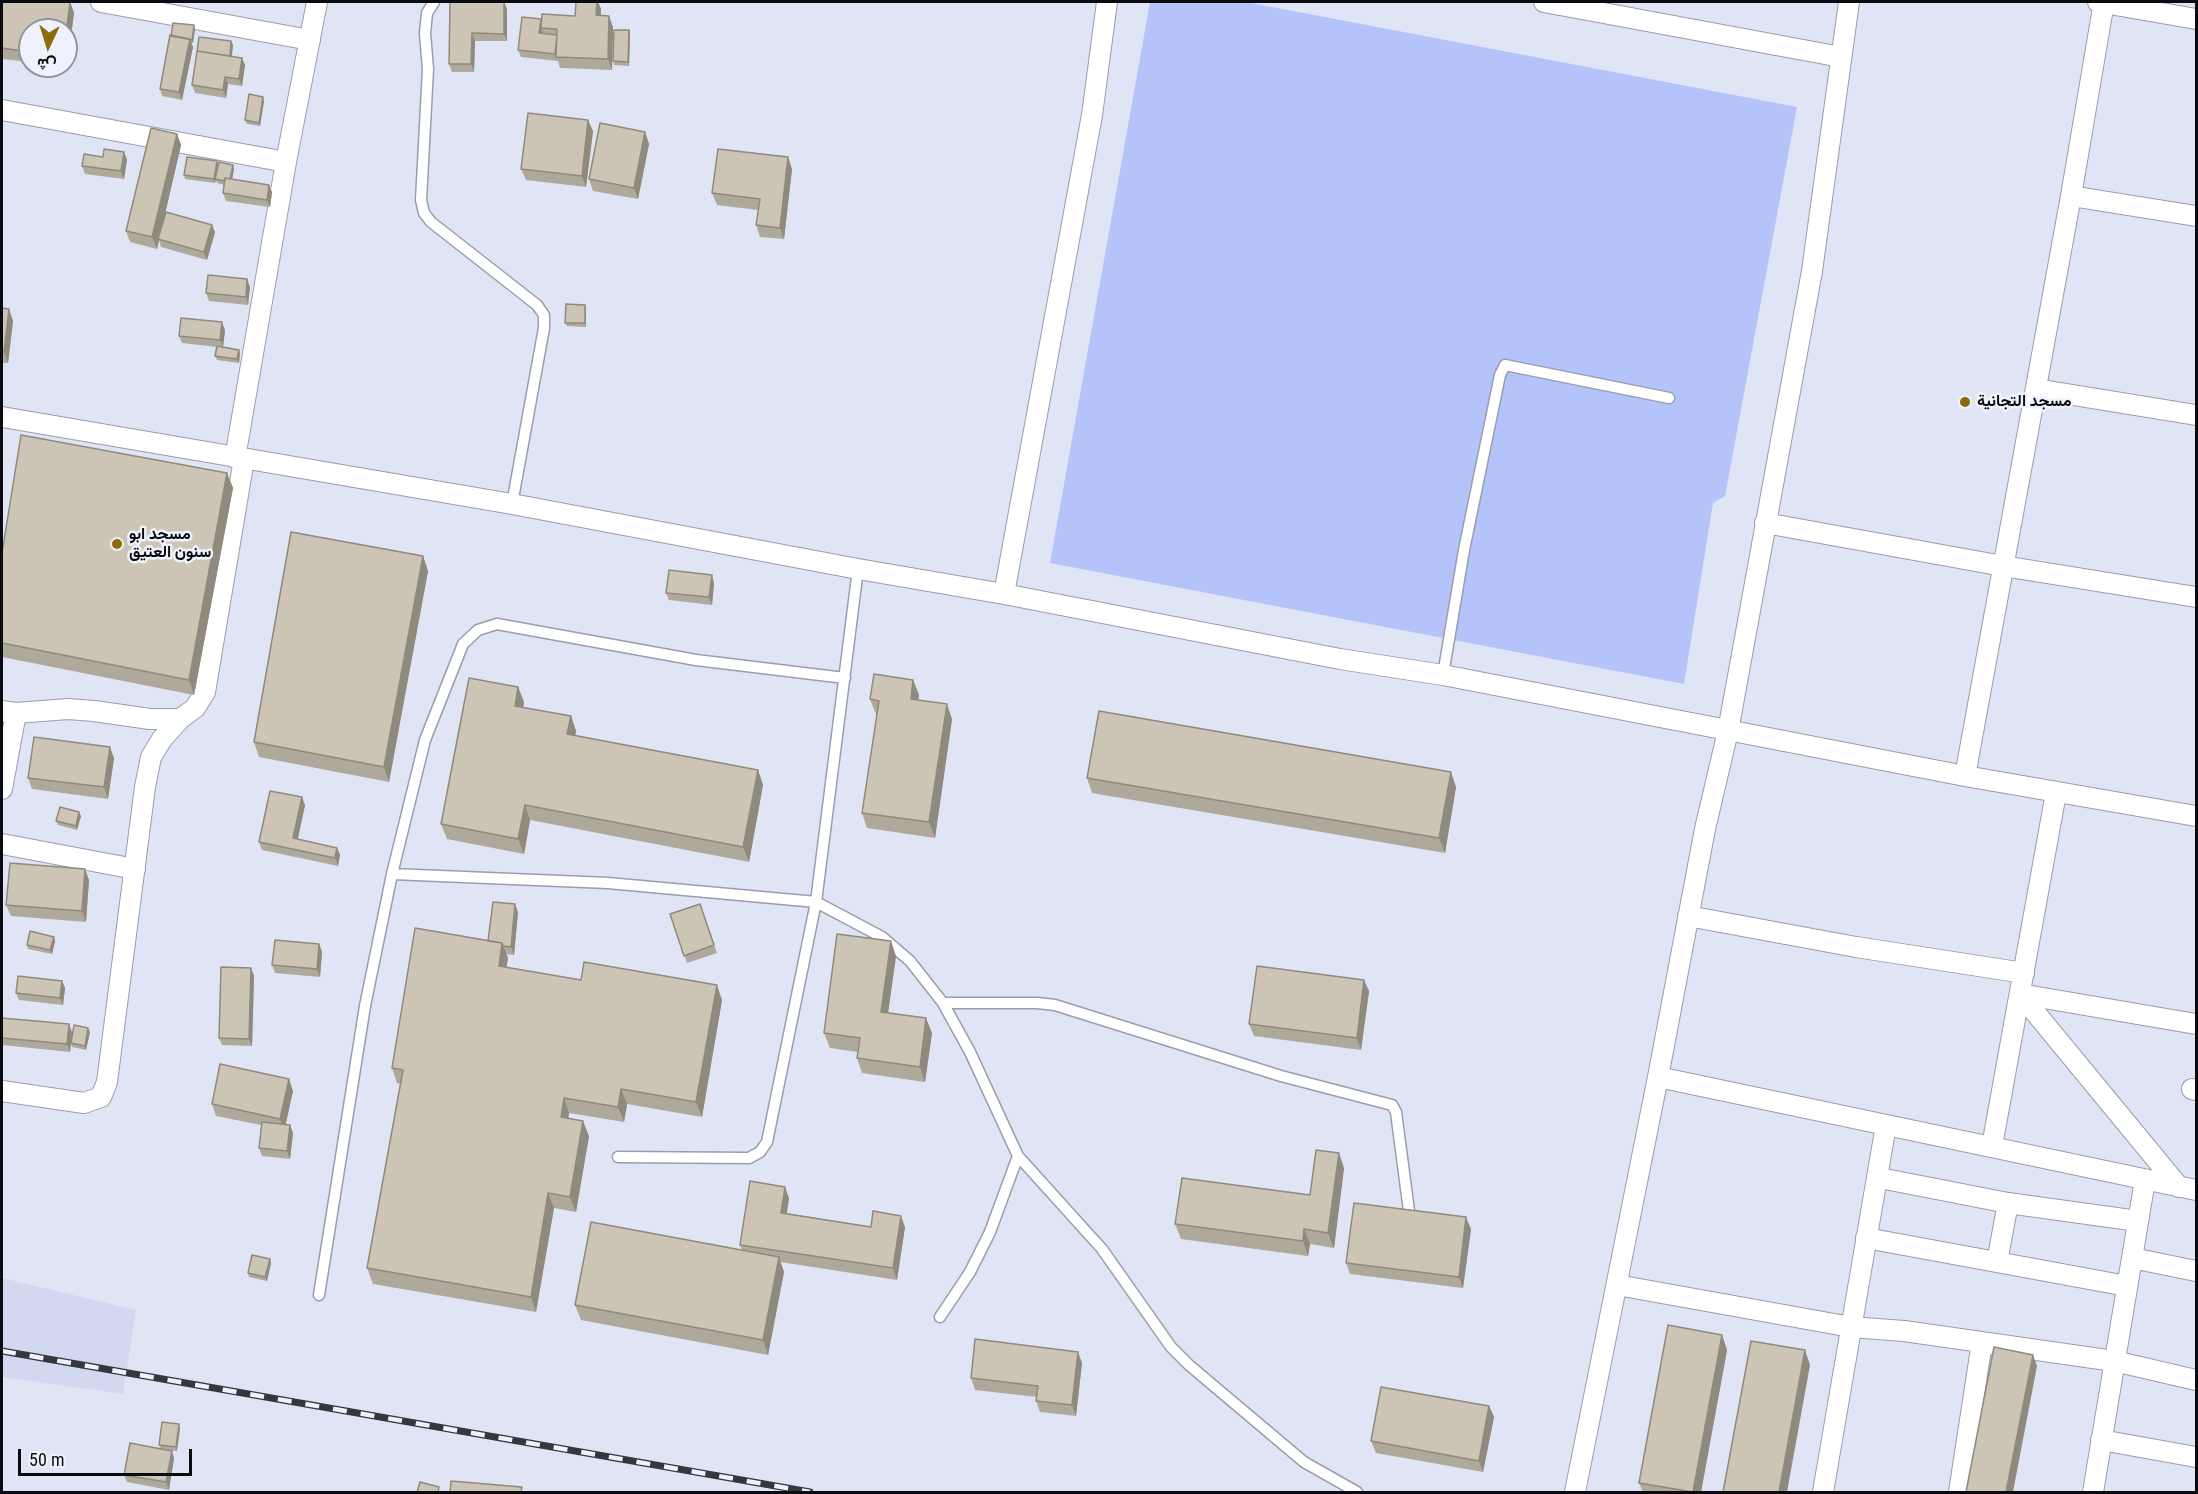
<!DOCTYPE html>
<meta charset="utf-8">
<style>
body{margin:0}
#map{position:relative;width:2198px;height:1494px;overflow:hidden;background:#e0e5f6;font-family:"Roboto Condensed",Vazirmatn,sans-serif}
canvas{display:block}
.frame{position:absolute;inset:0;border:3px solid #0a0b11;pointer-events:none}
.north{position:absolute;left:18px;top:18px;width:60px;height:60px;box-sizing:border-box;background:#eff2fc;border:2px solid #93969e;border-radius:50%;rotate:184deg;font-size:16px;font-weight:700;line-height:24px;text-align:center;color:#0a0b11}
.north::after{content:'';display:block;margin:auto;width:21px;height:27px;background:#8b6b0c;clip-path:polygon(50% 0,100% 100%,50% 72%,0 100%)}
.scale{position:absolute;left:18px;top:1449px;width:174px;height:27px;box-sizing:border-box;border:3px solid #0a0b11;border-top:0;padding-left:8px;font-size:18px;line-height:21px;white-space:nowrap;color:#0a0b11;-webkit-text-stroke:4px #eff2fc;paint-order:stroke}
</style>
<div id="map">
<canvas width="2198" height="1494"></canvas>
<div class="frame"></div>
<div class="north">ش</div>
<div class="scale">50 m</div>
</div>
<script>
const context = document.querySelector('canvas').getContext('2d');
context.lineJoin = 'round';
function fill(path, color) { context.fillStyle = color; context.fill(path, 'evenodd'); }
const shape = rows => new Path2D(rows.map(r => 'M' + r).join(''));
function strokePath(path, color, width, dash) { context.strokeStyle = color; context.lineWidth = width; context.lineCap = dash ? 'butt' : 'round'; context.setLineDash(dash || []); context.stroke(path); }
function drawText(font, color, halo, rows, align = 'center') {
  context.font = font + ' "Roboto Condensed",Vazirmatn,sans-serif'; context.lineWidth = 5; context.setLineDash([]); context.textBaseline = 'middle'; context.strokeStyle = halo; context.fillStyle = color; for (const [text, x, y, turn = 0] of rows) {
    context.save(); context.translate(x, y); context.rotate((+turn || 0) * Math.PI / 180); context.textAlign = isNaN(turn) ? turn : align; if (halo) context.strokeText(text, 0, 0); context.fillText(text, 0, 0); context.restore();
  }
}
const built = shape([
 [2,1278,136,1310,123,1394,2,1377]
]);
const green = shape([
 [1150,2,1246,2,1797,107,1725,496,1713,503,1684,684,1050,563]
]);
const lane = shape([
 [434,2,427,13,425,33,428,69,421,200,424,213,431,222,537,305,544,315,544,328,512,504],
 [1443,675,1464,550,1500,375,1505,365,1669,398],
 [392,874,608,883,816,902,882,937,910,961,943,1003,970,1052,1018,1156,1102,1249,1171,1347,1189,1365,1304,1462,1357,1492],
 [943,1003,1037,1003,1055,1005,1281,1076,1392,1105,1396,1112,1409,1211],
 [618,1157,749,1158,760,1152,767,1142,816,902,858,569],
 [319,1295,365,1006,392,874,425,740,463,644,478,630,497,624,696,660,845,678],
 [940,1317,970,1272,990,1232,1018,1156]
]);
const street = shape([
 [101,2,310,40],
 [1544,2,1841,57],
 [2098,2,2196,19],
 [2,110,286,162],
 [2071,196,2196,216],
 [2036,389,2196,415],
 [2,417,512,504,858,569,1004,594,1340,659,1443,675,1965,776,2196,816],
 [235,458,286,162,317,2],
 [1765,523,2003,566,2196,597],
 [1004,594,1092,115,1107,2],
 [2,711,16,713,68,709,94,711,150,719,180,719],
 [1965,776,2071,196,2104,2],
 [2,789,16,713],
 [2,844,135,869],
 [1688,916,1856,947,2024,973],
 [2020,994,2179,1187],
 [2020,994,2196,1024],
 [1658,1077,2196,1190],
 [2192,1089,2196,1090],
 [2,1091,84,1103,101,1097,107,1082,145,787,151,757,162,739,180,719,195,708,205,692,244,459],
 [1992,1146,2056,793],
 [1885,1179,2008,1203],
 [1866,1238,2127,1286],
 [2132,1258,2196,1271],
 [1997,1262,2008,1203,2138,1221],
 [1617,1285,1851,1327,1904,1331,2114,1361,2196,1380],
 [2101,1440,2196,1457],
 [1575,1492,1658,1077,1705,829,1728,731,1812,271,1849,2],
 [1823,1492,1886,1125],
 [1959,1492,1982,1342],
 [2093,1492,2145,1180]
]);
const rail = shape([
 [2,1351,810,1492]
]);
const wall = shape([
 [2,2,70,2,74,13,67,67,58,66,66,66,66,30,30,30,30,62,2,59],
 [450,2,507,9,507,41,475,41,474,72,452,72,449,64],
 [576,2,598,2,601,9,601,15,613,27,612,70,560,68,558,61,521,57,518,50,541,19,575,16],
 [194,25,195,29,193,43,191,43,193,47,182,100,162,96,160,89],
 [629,30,630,34,629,66,614,65,613,61],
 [231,41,233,45,232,56,245,65,242,86,228,84,226,98,195,93,192,85],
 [264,101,260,126,247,124,245,120],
 [593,131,586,187,526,180,521,169],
 [645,132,649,144,638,199,593,191,589,179],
 [177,134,181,145,164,218,215,232,207,260,161,247,159,240,157,249,130,242,126,231],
 [103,157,127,159,124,179,85,174,82,166],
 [218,165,234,169,232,179,272,192,270,207,226,201,223,193,224,185,217,183,216,180,215,183,185,179,184,175],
 [792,169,784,239,760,237,756,225,758,210,717,205,712,193],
 [250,287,248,305,209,301,206,293],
 [585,305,586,308,586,327,567,326,565,323],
 [2,308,9,309,13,321,8,363,2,363],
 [225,330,223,347,239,350,240,354,239,363,217,360,215,356,217,347,182,343,179,336],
 [227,473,233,488,194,695,2,657,2,553],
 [423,556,428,571,389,782,259,757,254,742],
 [714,583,712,605,669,600,666,593],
 [913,680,919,695,918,700,952,719,935,838,867,828,862,813,877,715,876,714,870,699],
 [518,687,524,702,523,708,571,716,576,731,575,736,758,770,763,785,749,862,530,820,524,854,447,839,441,824],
 [114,758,108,799,32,789,28,778],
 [1087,778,1456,787,1445,853,1092,793],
 [305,805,298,839,337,848,340,855,338,866,262,850,259,842],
 [81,816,77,830,58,825,56,821],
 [85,869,89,880,86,922,11,916,6,905],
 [700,904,717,953,687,963,670,914],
 [518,912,514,955,506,954,508,958,506,968,581,980,722,1000,702,1117,627,1104,624,1122,569,1113,568,1118,589,1136,576,1212,554,1208,536,1312,373,1284,367,1268,401,1084,397,1083,392,1068,488,941],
 [55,941,52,954,28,949,27,945],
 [319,944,322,952,320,977,275,973,272,965],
 [896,956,888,1013,932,1033,925,1082,862,1073,857,1058,858,1052,830,1048,824,1033],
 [251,968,254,976,252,1046,222,1045,219,1038],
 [62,981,65,988,63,1005,19,1000,16,993],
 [1369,991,1361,1050,1254,1036,1249,1024],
 [2,1018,72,1032,71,1040,90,1032,86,1050,72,1047,71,1044,70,1052,2,1045],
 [293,1091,286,1124,293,1133,290,1159,262,1156,259,1148,261,1125,216,1116,212,1104],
 [1344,1168,1334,1248,1310,1244,1308,1256,1181,1239,1175,1224,1310,1195],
 [789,1198,787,1213,871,1227,905,1227,897,1280,780,1262,784,1272,768,1355,581,1320,575,1305,742,1251,740,1245],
 [1471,1229,1463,1288,1350,1274,1346,1263],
 [270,1259,271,1263,267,1281,249,1277,248,1273],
 [1722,1335,1727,1350,1701,1492,1643,1492,1639,1483],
 [1082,1363,1076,1416,1040,1412,1036,1401,1037,1397,975,1390,971,1378],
 [1489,1406,1494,1417,1483,1472,1376,1453,1371,1441],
 [180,1428,177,1451,165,1450,174,1458,169,1490,127,1482,124,1475,161,1449,159,1445]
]);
const shadedWall = shape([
 [70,2,74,13,67,67,66,64,66,33],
 [504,2,507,9,507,41,504,34],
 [597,2,598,2,601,9,600,26,596,15],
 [609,16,613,27,612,70,608,59],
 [541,19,544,27,541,28,543,33,542,41,539,33],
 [194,25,195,29,193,43,192,40],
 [629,30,630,34,629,66,628,62],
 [472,33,475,41,474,72,471,64],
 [190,39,193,47,182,100,179,92],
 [231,41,233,45,231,60,230,56],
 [242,58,245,65,242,86,239,79],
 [225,77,228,84,226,98,223,90],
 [263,97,264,101,260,126,259,123],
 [588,120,593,131,586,187,582,176],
 [645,132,649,144,638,199,634,188],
 [177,134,181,145,157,249,152,237],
 [124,152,127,159,124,179,121,171],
 [788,157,792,169,784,239,780,228],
 [217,161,218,165,215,183,214,179],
 [233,165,234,169,231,186,229,182],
 [269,185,272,192,270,207,267,200],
 [212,225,215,232,207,260,204,252],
 [247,279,250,287,248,305,246,297],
 [585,305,586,308,586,327,585,323],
 [9,309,13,321,8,363,4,352],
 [222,322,225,330,223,347,220,340],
 [239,350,240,354,239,363,237,359],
 [227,473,233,488,194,695,189,680],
 [423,556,428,571,389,782,384,767],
 [712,575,714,583,712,605,709,597],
 [913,680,919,695,916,714,911,699],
 [518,687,524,702,520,721,515,706],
 [947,704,952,719,935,838,929,822],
 [571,716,576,731,573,749,567,734],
 [110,747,114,758,108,799,104,787],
 [758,770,763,785,749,862,743,847],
 [1451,772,1456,787,1445,853,1439,838],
 [302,797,305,805,296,846,293,838],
 [525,805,530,820,524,854,518,839],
 [79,812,81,816,77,830,76,826],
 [337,848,340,855,338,866,335,858],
 [85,869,89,880,86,922,82,911],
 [515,904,518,912,514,955,511,947],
 [54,937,55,941,52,954,50,950],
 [891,941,896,956,886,1027,881,1012],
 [502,943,508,958,504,981,499,966],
 [319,944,322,952,320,977,317,969],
 [251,968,254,976,252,1046,249,1039],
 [1364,980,1369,991,1361,1050,1357,1038],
 [62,981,65,988,63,1005,60,998],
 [717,985,722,1000,702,1117,696,1102],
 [926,1018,932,1033,925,1082,920,1067],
 [69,1024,72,1032,70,1052,67,1044],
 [88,1028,90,1032,86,1050,85,1046],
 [289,1079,293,1091,284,1130,280,1119],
 [621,1089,627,1104,624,1122,618,1107],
 [564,1098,569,1113,566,1132,561,1117],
 [583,1121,589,1136,576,1212,570,1197],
 [290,1125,293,1133,290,1159,287,1151],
 [1339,1153,1344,1168,1334,1248,1328,1233],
 [785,1187,789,1198,785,1224,781,1213],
 [548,1193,554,1208,536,1312,531,1297],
 [901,1216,905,1227,897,1280,893,1268],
 [1466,1217,1471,1229,1463,1288,1459,1277],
 [1304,1229,1310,1244,1308,1256,1303,1241],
 [779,1257,784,1272,768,1355,763,1340],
 [270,1259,271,1263,267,1281,265,1277],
 [1722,1335,1727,1350,1701,1492,1693,1492],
 [1805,1350,1810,1365,1787,1492,1779,1492],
 [1078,1352,1082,1363,1076,1416,1072,1405],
 [2033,1355,2037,1366,2013,1492,2006,1492],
 [1489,1406,1494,1417,1483,1472,1479,1461],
 [179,1424,180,1428,177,1451,176,1447],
 [172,1451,174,1458,169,1490,166,1482]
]);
const building = shape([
 [2,2,70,2,66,33,66,30,30,30,30,52,2,48,2,2],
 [450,2,504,2,504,34,472,33,471,64,449,64,450,2],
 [576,2,597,2,596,15,609,16,608,59,556,57,557,29,541,28,542,14,575,16,576,2],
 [522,17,541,19,539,33,557,35,555,54,518,50,522,17],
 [173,23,194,25,192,40,171,36,173,23],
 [614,30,629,30,628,62,613,61,614,30],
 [170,35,190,39,179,92,160,89,170,35],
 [199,37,231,41,230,56,197,51,197,52,199,37],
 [197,51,242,58,239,79,225,77,223,90,192,85,197,51],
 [249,94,263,97,259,123,245,120,249,94],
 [528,113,588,120,582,176,521,169,528,113],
 [600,123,645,132,634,188,589,179,600,123],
 [151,128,177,134,152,237,126,231,151,128],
 [104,149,124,152,121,171,82,166,84,154,103,157,104,149],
 [718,149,788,157,780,228,756,225,760,199,712,193,718,149],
 [187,157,217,161,214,179,184,175,187,157],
 [219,162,233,165,230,179,225,178,225,181,215,179,219,162],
 [225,178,269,185,267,200,223,193,225,178],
 [166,212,212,225,204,252,158,239,166,212],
 [208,275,247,279,246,297,206,293,208,275],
 [566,304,585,305,585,323,565,323,566,304],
 [2,308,9,309,4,352,2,352,2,308],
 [181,318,222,322,220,340,179,336,181,318],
 [217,346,239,350,237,359,215,356,217,346],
 [21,435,227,473,189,680,2,643,2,553,21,435],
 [291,532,423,556,384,767,254,742,291,532],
 [669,570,712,575,709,597,666,593,669,570],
 [874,674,913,680,911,699,947,704,929,822,862,813,879,701,870,699,874,674],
 [469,678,518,687,515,706,571,716,567,734,758,770,743,847,525,805,518,839,441,824,469,678],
 [1099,711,1451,772,1439,838,1087,778,1099,711],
 [34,737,110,747,104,787,28,778,34,737],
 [270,791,302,797,293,838,337,848,335,858,259,842,270,791],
 [60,807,79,812,76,826,56,821,60,807],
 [10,863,85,869,82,911,6,905,10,863],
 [493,902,515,904,511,947,503,946,502,943,488,941,493,902],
 [700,904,714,945,684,956,670,914,700,904],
 [415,928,502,943,499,966,581,980,584,962,717,985,696,1102,621,1089,618,1107,564,1098,561,1117,583,1121,570,1197,548,1193,531,1297,367,1268,403,1070,392,1068,415,928],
 [30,931,54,937,50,950,27,945,30,931],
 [837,934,891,941,881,1012,926,1018,920,1067,857,1058,860,1038,824,1033,837,934],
 [275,940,319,944,317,969,272,965,275,940],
 [1257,966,1364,980,1357,1038,1249,1024,1257,966],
 [221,967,251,968,249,1039,219,1038,221,967],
 [18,976,62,981,60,998,16,993,18,976],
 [2,1018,69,1024,67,1044,2,1038,2,1018],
 [74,1025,88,1028,85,1046,71,1043,74,1025],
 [220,1064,289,1079,280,1119,212,1104,220,1064],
 [262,1122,290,1125,287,1151,259,1148,262,1122],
 [1316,1150,1339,1153,1328,1233,1304,1229,1303,1241,1175,1224,1182,1178,1310,1195,1316,1150],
 [750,1181,785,1187,781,1213,871,1227,873,1211,901,1216,893,1268,740,1245,750,1181],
 [1354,1203,1466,1217,1459,1277,1346,1263,1354,1203],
 [591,1222,779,1257,763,1340,575,1305,591,1222],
 [252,1255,270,1259,265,1277,248,1273,252,1255],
 [1668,1325,1722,1335,1693,1492,1639,1483,1668,1325],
 [975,1339,1078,1352,1072,1405,1036,1401,1038,1386,971,1378,975,1339],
 [1751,1341,1805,1350,1779,1492,1723,1492,1751,1341],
 [1994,1347,2033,1355,2006,1492,1966,1492,1994,1347],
 [1381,1387,1489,1406,1479,1461,1371,1441,1381,1387],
 [162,1422,179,1424,176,1447,159,1445,162,1422],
 [130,1443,172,1451,166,1482,124,1475,130,1443],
 [451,1481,522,1487,521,1492,450,1492,451,1481],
 [420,1482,439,1487,438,1492,417,1492,420,1482]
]);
const markers = [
 [1965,402,6,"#8b6b0c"],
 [117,544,6,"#8b6b0c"]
];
const poiNames = [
 ["مسجد التجانية",1977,402],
 ["مسجد ابو",129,535],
 ["سنون العتيق",129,553]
];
fill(built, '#d1d8ef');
fill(green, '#b4c3f9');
strokePath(lane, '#999dad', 13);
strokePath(street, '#999dad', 22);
strokePath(lane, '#fff', 10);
strokePath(street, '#fff', 20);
strokePath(rail, '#35373f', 7);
strokePath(rail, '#eff2fc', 4.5, [14]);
fill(wall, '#afa99b');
fill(shadedWall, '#8f897e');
fill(building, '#ccc4b4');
strokePath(building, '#8f897e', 1.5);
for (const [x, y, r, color] of markers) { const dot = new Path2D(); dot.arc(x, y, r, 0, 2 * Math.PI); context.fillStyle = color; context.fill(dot); strokePath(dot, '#eff2fc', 2); }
drawText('bold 16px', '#0a0b11', '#eff2fc', poiNames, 'left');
</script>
